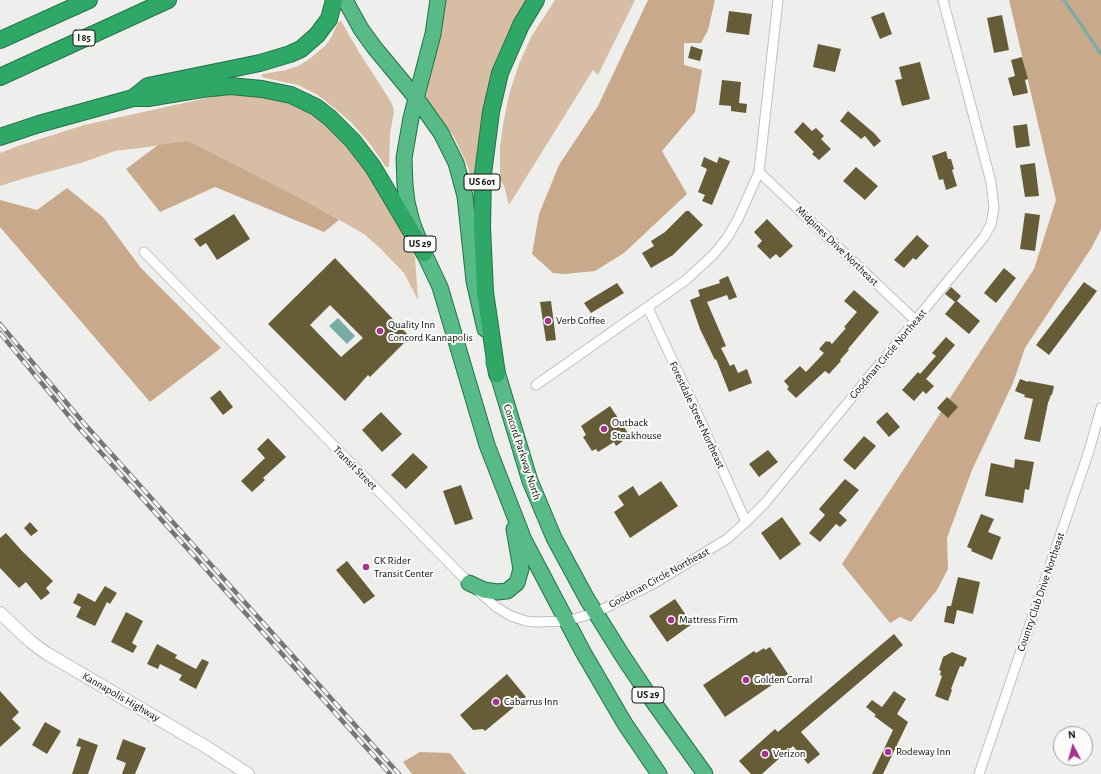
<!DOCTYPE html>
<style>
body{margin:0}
#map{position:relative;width:1101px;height:774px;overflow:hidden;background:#eeefec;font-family:"Alegreya Sans",sans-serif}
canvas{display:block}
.north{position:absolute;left:1053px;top:726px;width:40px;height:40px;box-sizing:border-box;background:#fbfcf9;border:1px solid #9d9d9b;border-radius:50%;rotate:354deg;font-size:11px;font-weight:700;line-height:16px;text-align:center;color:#0f0f0e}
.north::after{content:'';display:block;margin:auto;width:14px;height:18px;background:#a6338d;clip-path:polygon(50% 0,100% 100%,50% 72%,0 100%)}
</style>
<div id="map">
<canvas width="1101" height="774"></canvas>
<div class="north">N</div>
</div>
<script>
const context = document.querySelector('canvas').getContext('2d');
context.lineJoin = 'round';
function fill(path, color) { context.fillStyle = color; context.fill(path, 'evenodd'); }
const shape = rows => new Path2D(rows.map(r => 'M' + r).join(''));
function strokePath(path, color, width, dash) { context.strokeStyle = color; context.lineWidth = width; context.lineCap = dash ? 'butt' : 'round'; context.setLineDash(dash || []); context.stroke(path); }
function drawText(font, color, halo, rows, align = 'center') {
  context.font = font + ' "Alegreya Sans",sans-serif'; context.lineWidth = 4; context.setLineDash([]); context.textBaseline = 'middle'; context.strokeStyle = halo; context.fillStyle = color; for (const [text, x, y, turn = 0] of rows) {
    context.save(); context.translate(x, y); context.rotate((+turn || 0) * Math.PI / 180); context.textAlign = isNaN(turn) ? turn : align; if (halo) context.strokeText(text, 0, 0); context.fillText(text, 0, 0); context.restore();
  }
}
const green = shape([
 [445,0,527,0,507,34,495,64,484,106,476,173,473,175,470,173,465,160,454,137,427,99,426,95,442,24],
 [555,0,635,0,598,75,593,70,509,205,504,186,500,180,500,147,504,119,510,91,519,64,531,37],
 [341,21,359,52,390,100,393,107,394,112,390,134,389,167,386,167,370,144,351,122,318,95,298,85,265,78,261,76,263,74,286,70,298,66,308,60,326,45,332,36,338,22],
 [225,94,272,95,337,123,399,224,415,258,418,300,404,273,381,249,364,234,304,200,188,142,115,151,81,163,25,178,0,186,0,153,18,146,84,125]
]);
const forest = shape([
 [648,0,715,0,708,30,701,43,684,43,684,65,702,70,695,112,662,151,687,194,624,253,595,271,565,274,553,273,532,254,539,214,559,165,598,106],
 [1009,0,1101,0,1101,229,1092,247,1025,348,1013,383,972,470,947,538,948,569,937,590,911,622,900,617,890,623,842,564,1034,269,1056,200],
 [188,141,304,200,339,220,324,232,215,187,160,212,126,169,158,145],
 [67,188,103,217,141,268,221,348,150,402,0,227,0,200,37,210],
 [420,752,450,753,466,774,412,774,403,762]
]);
const water = shape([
 [338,318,355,336,347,344,329,326]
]);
const stream = shape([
 [1064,0,1101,54]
]);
const building = shape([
 [729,11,752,14,749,35,726,32],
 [884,12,892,34,880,39,871,17],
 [1002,15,1009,50,994,53,987,18],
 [818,44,841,49,835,72,813,67],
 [691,46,703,50,700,61,688,58],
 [1022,57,1028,79,1025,80,1028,93,1013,96,1008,78,1015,76,1011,60],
 [920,62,930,99,902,106,895,80,902,79,899,67],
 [722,80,741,82,739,103,747,104,746,113,731,111,731,106,719,105],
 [848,111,874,133,881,141,874,147,865,136,861,139,840,121],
 [803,122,812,131,816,128,824,136,821,139,831,149,819,160,812,154,814,152,794,132],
 [1027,124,1030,146,1016,148,1013,126],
 [946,151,948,159,951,159,954,169,952,170,957,186,946,190,943,179,939,180,932,156],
 [704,157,717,163,719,157,730,161,712,205,702,201,705,195,698,192,707,169,701,166],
 [1035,163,1039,196,1025,197,1020,165],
 [856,167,878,186,865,200,843,181],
 [686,211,689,211,703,225,673,255,651,268,642,253,654,246,651,241,665,232],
 [1025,213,1040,215,1035,251,1020,249],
 [234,214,250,239,217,260,206,243,200,247,194,239],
 [767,219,793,246,780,258,776,254,770,259,757,246,762,241,754,232],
 [917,235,929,246,916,260,913,258,904,268,894,260],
 [335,258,410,337,370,377,368,375,345,401,268,324],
 [330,305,363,338,341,357,310,325],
 [1004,268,1016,278,996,303,984,293],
 [728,276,737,297,729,300,727,295,707,302,726,346,721,348,730,366,734,364,738,373,747,369,752,383,729,392,716,359,715,360,700,329,690,300,700,296,698,290,720,283,719,280],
 [1084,282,1097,291,1049,355,1036,345],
 [617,283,624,293,591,313,584,303],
 [951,287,961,296,957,301,980,321,969,334,945,314,955,302,945,294],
 [854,290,879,312,848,349,849,350,840,360,841,361,829,374,825,371,796,398,787,389,789,387,784,381,800,366,806,372,824,353,819,349,826,341,828,342,829,341,832,344,846,328,844,327,857,312,844,301],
 [551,301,556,340,546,341,540,302],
 [946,337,955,345,926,379,934,386,926,394,923,391,914,401,902,390,918,372,920,374,936,356,932,353],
 [1020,379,1028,382,1028,381,1054,386,1052,395,1051,395,1048,403,1040,442,1024,439,1033,399,1024,397,1025,395,1015,391],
 [220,390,233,407,223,415,210,398],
 [947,397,958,407,948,418,937,408],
 [610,406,628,433,621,437,623,441,616,446,614,442,598,452,596,449,592,451,583,437,586,435,581,426],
 [381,412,402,434,382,452,362,430],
 [887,412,900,427,889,437,876,422],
 [864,436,876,446,855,470,843,460],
 [268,438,286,457,263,478,265,480,252,492,241,481,265,458,257,449],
 [768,450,778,462,759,477,749,464],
 [413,453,428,467,406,489,391,475],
 [1015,459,1034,462,1029,490,1025,489,1023,503,985,496,991,463,1014,468],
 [845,479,859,490,839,513,847,520,840,527,836,524,820,542,809,533,825,515,819,509],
 [661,481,678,506,630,538,614,512,624,505,618,496,633,486,639,496],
 [461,485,473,519,455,525,443,491],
 [981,514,994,519,988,532,1001,537,992,560,971,551,972,549,967,547],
 [782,517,801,544,780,560,761,533],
 [30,522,38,531,31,536,24,528],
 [6,533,22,551,53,581,46,588,50,593,41,600,26,582,19,588,0,568,0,538],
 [347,561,375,596,364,604,336,570],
 [958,577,980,582,973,614,957,610,954,624,944,622,947,606,951,606],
 [105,586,117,593,110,604,107,602,95,626,76,617,81,607,73,603,78,593,95,602],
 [675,599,692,624,667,642,649,616],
 [126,612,143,621,132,643,137,646,133,653,111,642],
 [894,634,903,645,801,732,820,754,808,764,793,746,762,774,751,774,739,761,775,729,778,732],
 [157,644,177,655,175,658,196,669,202,659,209,662,196,689,179,680,182,675,160,664,158,669,147,664],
 [770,647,788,674,725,717,703,685,754,651,756,653,764,648,765,650],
 [952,652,967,658,963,667,960,666,951,689,952,690,948,701,935,696,942,676,940,675,941,671,939,670,943,657],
 [507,674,526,697,485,731,483,729,473,730,460,715],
 [0,691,19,712,12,719,21,728,0,747],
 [894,691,906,699,897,714,908,722,883,774,872,774,893,730,874,716,876,715,866,707,872,700,882,707],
 [45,722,61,731,47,754,32,745],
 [79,738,98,745,88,774,72,774,81,747,76,746],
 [123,739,146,748,135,774,122,774,126,763,116,759]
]);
const minor = shape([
 [759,172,916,321],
 [144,252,342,454,469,583,496,607,511,616,526,621,536,622,566,621,595,613,653,584,727,539,746,522,765,503,984,237,991,224,994,208,991,182,943,0],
 [648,308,693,404,746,522],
 [536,385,686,280,714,254,727,238,738,219,759,172,778,0],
 [979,774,1089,451,1101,408]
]);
const secondary = shape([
 [0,613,31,642,46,653,208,748,248,774]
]);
const trunk = shape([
 [345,0,361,29,374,47,417,99,441,133,456,163,465,196,474,281,485,329],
 [438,0,433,34,411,118,404,158,405,185,407,202,412,222,424,253,440,287,487,445,524,540,583,652,625,724,659,774],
 [494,362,530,481,554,538,587,599,622,655,652,700,705,774],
 [469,583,484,590,497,592,507,591,517,583,521,569,514,529]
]);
const motorway = shape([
 [0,40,89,0],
 [0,77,168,0],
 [133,98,148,86,260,63,290,54,301,49,317,35,329,19,334,0],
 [0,137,39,124,133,98,148,98,202,89,230,86,262,89,291,95,316,107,330,118,353,141,373,167,424,253],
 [497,374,485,292,482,227,483,174,491,112,500,73,521,25,536,0]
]);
const rail = shape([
 [0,324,82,421,399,774],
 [0,333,78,427,390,774]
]);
const markers = [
 [548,321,4,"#a6338d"],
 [380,331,4,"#a6338d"],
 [604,429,4,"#a6338d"],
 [366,567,4,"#a6338d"],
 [671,620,4,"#a6338d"],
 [746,680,4,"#a6338d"],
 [496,702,4,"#a6338d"],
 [888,752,4,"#a6338d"],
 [765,754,4,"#a6338d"]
];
const shields = [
 [84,38,22],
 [482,182,36],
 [420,244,32],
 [648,695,32]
];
const shieldNames = [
 ["I 85",84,38],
 ["US 601",482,182],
 ["US 29",420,244],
 ["US 29",648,695]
];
const streetNames = [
 ["Midpines Drive Northeast",837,246,44],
 ["Goodman Circle Northeast",888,354,-50],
 ["Forestdale Street Northeast",697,415,65],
 ["Concord Parkway North",522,452,72],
 ["Transit Street",355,468,45],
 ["Goodman Circle Northeast",659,578,-29],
 ["Country Club Drive Northeast",1041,592,-71],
 ["Kannapolis Highway",121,697,30]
];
const poiNames = [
 ["Verb Coffee",556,321],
 ["Quality Inn",388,325],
 ["Concord Kannapolis",388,338],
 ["Outback",612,423],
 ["Steakhouse",612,436],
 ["CK Rider",374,561],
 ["Transit Center",374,574],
 ["Mattress Firm",679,620],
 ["Golden Corral",754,680],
 ["Cabarrus Inn",504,702],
 ["Rodeway Inn",896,752],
 ["Verizon",773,754]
];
fill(green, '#d7bda4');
fill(forest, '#c8a98b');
fill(water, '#78aba3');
strokePath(stream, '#78aba3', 3);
fill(building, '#665d38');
strokePath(minor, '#bfc0bd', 11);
strokePath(secondary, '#bfc0bd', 14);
strokePath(trunk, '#247248', 17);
strokePath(motorway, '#247248', 18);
strokePath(minor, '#fff', 9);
strokePath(secondary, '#fff', 12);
strokePath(trunk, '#58ba86', 15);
strokePath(motorway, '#2fa867', 16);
strokePath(rail, '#767674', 4.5);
strokePath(rail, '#fbfcf9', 3, [9]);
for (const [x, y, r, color] of markers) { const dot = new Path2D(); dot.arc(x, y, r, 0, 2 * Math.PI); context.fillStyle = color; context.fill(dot); strokePath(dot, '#fbfcf9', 1.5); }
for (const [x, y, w] of shields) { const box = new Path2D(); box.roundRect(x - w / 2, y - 8, w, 16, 3); context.fillStyle = '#fbfcf9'; context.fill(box); strokePath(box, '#0f0f0e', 1); }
drawText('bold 10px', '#0f0f0e', null, shieldNames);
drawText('11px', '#0f0f0e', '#fbfcf9', streetNames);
drawText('11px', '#0f0f0e', '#fbfcf9', poiNames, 'left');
</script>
